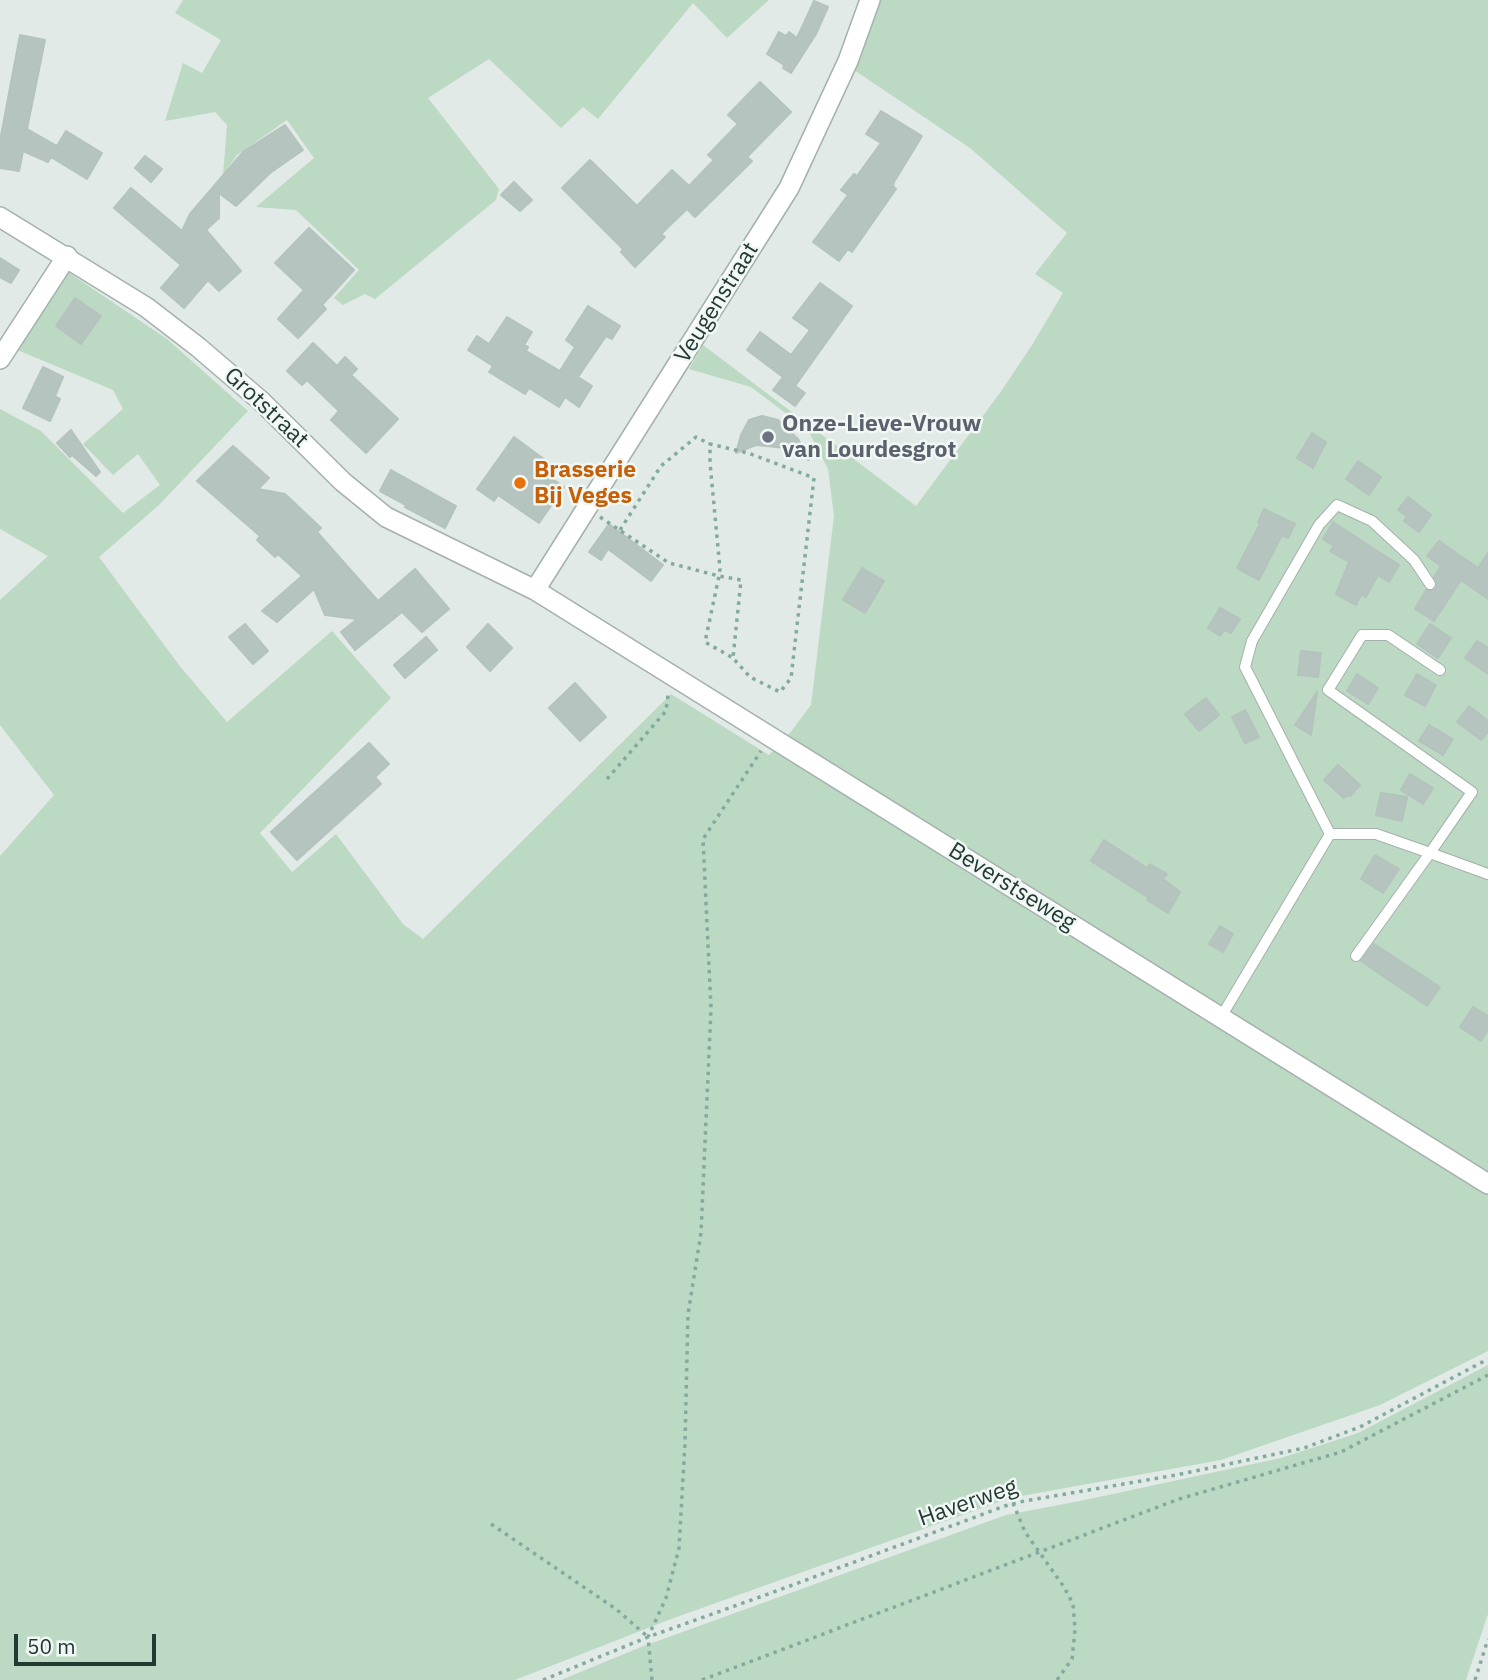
<!DOCTYPE html>
<style>
body{margin:0}
#map{position:relative;width:1488px;height:1680px;overflow:hidden;background:#e1eae6;font-family:"IBM Plex Sans",sans-serif}
canvas{display:block}
.scale{position:absolute;left:14px;top:1634px;width:142px;height:32px;box-sizing:border-box;border:4px solid #233933;border-top:0;padding-left:9px;font-size:21px;line-height:24px;white-space:nowrap;color:#233933;-webkit-text-stroke:5px #f1f7f4;paint-order:stroke}
</style>
<div id="map">
<canvas width="1488" height="1680"></canvas>
<div class="scale">50 m</div>
</div>
<script>
const context = document.querySelector('canvas').getContext('2d');
context.lineJoin = 'round';
function fill(path, color) { context.fillStyle = color; context.fill(path, 'evenodd'); }
const shape = rows => new Path2D(rows.map(r => 'M' + r).join(''));
function strokePath(path, color, width, dash) { context.strokeStyle = color; context.lineWidth = width; context.lineCap = dash ? 'butt' : 'round'; context.setLineDash(dash || []); context.stroke(path); }
function drawText(font, color, halo, rows, align = 'center') {
  context.font = font + ' "IBM Plex Sans",sans-serif'; context.lineWidth = 5; context.setLineDash([]); context.textBaseline = 'middle'; context.strokeStyle = halo; context.fillStyle = color; for (const [text, x, y, turn = 0] of rows) {
    context.save(); context.translate(x, y); context.rotate((+turn || 0) * Math.PI / 180); context.textAlign = isNaN(turn) ? turn : align; if (halo) context.strokeText(text, 0, 0); context.fillText(text, 0, 0); context.restore();
  }
}
const green = shape([
 [183,0,769,0,727,38,693,3,598,119,583,107,561,128,489,59,428,98,499,189,496,200,375,299,365,294,343,305,334,298,359,270,296,210,256,207,314,158,287,120,237,155,223,175,227,125,215,112,165,121,183,63,202,73,221,40,175,13],
 [879,0,1488,0,1488,1351,1380,1405,1221,1460,1010,1498,671,1619,515,1680,0,1680,0,856,54,795,0,725,0,600,48,556,0,529,0,409,41,431,123,513,160,485,138,454,113,475,83,444,123,409,113,390,15,349,68,272,167,339,248,411,159,505,99,557,179,665,227,722,332,631,391,698,260,833,292,872,336,834,403,924,423,939,671,694,769,755,790,733,811,705,834,516,828,469,808,430,751,387,689,369,703,345,916,506,1002,390,1032,345,1063,293,1035,274,1067,233,970,148,851,68],
 [1488,1365,1488,1614,1466,1680,561,1680,641,1647,1006,1515,1080,1501,1281,1458,1358,1433]
]);
const building = shape([
 [814,1,828,7,816,34,791,73,783,68,784,65,767,54,779,32,786,36,789,32,797,38,814,1],
 [20,35,45,40,27,129,57,146,66,131,102,153,87,179,51,157,48,162,23,151,19,171,0,168,0,141,20,35],
 [760,82,791,112,747,157,752,161,742,171,695,217,687,209,661,234,665,237,635,267,621,252,623,249,562,188,590,160,637,206,672,170,689,186,714,160,708,155,738,124,728,115,760,82],
 [881,111,922,136,894,182,893,186,896,189,852,252,848,249,839,261,813,242,848,195,841,190,854,174,857,176,881,143,866,134,881,111],
 [285,125,303,150,270,173,236,206,219,193,219,218,206,230,241,271,219,291,208,280,184,308,161,288,181,265,114,208,131,188,182,231,190,214,244,151,285,125],
 [145,156,162,169,151,182,135,168,145,156],
 [514,182,532,200,520,211,501,195,514,182],
 [309,228,354,270,322,305,326,309,298,338,278,319,304,290,275,263,309,228],
 [0,258,19,270,11,283,0,277,0,258],
 [820,283,852,306,795,386,805,393,795,406,773,390,783,377,747,350,760,332,791,355,810,330,793,318,820,283],
 [75,298,101,316,81,344,56,326,75,298],
 [588,306,620,326,612,339,606,336,578,377,592,386,579,407,565,397,559,407,529,388,525,394,489,372,493,366,468,350,477,336,489,344,507,317,532,332,524,345,528,347,526,351,560,371,575,347,566,340,588,306],
 [313,343,337,366,345,357,357,369,351,375,398,419,366,453,331,420,339,411,307,380,302,385,287,371,313,343],
 [43,367,63,377,55,396,60,399,50,421,23,408,43,367],
 [762,416,778,420,798,439,809,460,786,448,756,445,736,453,741,435,749,420,762,416],
 [71,430,100,472,96,476,72,455,70,457,57,443,71,430],
 [1312,433,1326,442,1313,468,1297,458,1312,433],
 [514,437,556,468,551,478,564,487,539,523,498,495,494,501,477,489,514,437],
 [233,446,269,478,258,489,285,494,321,528,317,532,378,601,415,569,449,609,422,632,402,612,355,650,341,632,357,619,325,615,314,589,277,622,262,611,302,576,278,554,275,557,257,540,260,536,197,481,233,446],
 [1358,461,1381,477,1369,495,1346,479,1358,461],
 [391,470,456,506,445,528,405,507,406,505,380,491,391,470],
 [1408,497,1431,515,1419,532,1404,521,1407,516,1398,510,1408,497],
 [1264,509,1295,524,1288,538,1282,535,1259,580,1237,568,1260,524,1258,522,1264,509],
 [1333,522,1399,565,1389,582,1378,575,1366,597,1361,595,1356,605,1336,594,1349,562,1330,551,1334,546,1323,539,1333,522],
 [609,524,663,565,651,581,608,549,601,560,589,552,609,524],
 [1439,541,1478,568,1488,553,1488,599,1461,580,1434,621,1415,609,1426,590,1434,590,1437,587,1434,577,1441,566,1427,556,1439,541],
 [862,568,884,581,865,613,843,600,862,568],
 [1220,608,1240,619,1231,633,1224,630,1220,636,1208,628,1220,608],
 [245,624,268,651,253,664,229,637,245,624],
 [488,624,512,648,490,671,467,647,488,624],
 [1430,624,1451,638,1438,658,1417,644,1430,624],
 [426,637,437,650,405,678,394,665,426,637],
 [1477,641,1488,648,1488,674,1465,658,1477,641],
 [1301,651,1321,653,1318,677,1298,675,1301,651],
 [1357,674,1378,688,1368,704,1347,691,1357,674],
 [1417,674,1436,685,1425,706,1405,695,1417,674],
 [575,683,606,717,580,741,549,708,575,683],
 [1317,692,1311,735,1295,725,1317,692],
 [1206,698,1219,715,1199,731,1185,714,1206,698],
 [1469,706,1488,721,1488,732,1481,740,1457,722,1469,706],
 [1245,710,1259,737,1245,743,1232,717,1245,710],
 [1429,725,1453,739,1443,755,1419,741,1429,725],
 [369,743,389,764,375,777,381,784,297,860,271,832,369,743],
 [1338,765,1360,785,1350,796,1348,795,1344,798,1324,780,1338,765],
 [1410,774,1433,788,1423,804,1401,790,1410,774],
 [1381,793,1407,797,1402,821,1376,815,1381,793],
 [1104,840,1147,868,1150,864,1167,874,1163,879,1180,892,1168,913,1147,900,1149,898,1091,861,1104,840],
 [1375,855,1399,869,1383,893,1361,879,1375,855],
 [1220,926,1233,934,1223,952,1209,944,1220,926],
 [1374,944,1440,987,1427,1006,1361,961,1374,944],
 [1473,1007,1488,1016,1488,1029,1481,1041,1460,1027,1473,1007]
]);
const path = shape([
 [600,517,669,563,719,576,741,580,733,658,750,677,780,692,791,678,814,478,748,453,710,444,710,463,720,569,719,576,705,642,733,658],
 [620,530,661,466,696,437,710,444],
 [607,779,666,711,668,695],
 [1013,1503,1025,1532,1064,1587,1073,1604,1075,1630,1072,1659,1057,1680],
 [491,1524,616,1609,648,1637],
 [543,1680,648,1637,771,1593,1013,1503,1176,1475,1304,1448,1360,1427,1488,1359],
 [652,1680,648,1637,666,1598,679,1548,685,1443,688,1314,701,1233,711,1008,703,839,761,751],
 [702,1680,1179,1499,1341,1452,1488,1375],
 [1475,1680,1488,1639]
]);
const service = shape([
 [1330,834,1245,667,1252,641,1319,525,1337,505,1372,521,1414,560,1430,584],
 [1356,956,1430,853,1488,874],
 [1221,1017,1330,834,1376,834,1430,853,1472,792,1328,690,1362,635,1388,635,1440,670]
]);
const minor = shape([
 [0,217,146,307,198,347,261,401,343,482,386,517,535,590,1488,1184],
 [0,359,67,256],
 [535,590,789,188,848,61,870,0]
]);
const markers = [
 [768,437,7,"#6b7280"],
 [520,483,7,"#e8710a"]
];
const streetNames = [
 ["Veugenstraat",717,303,-58],
 ["Grotstraat",266,408,43],
 ["Beverstseweg",1012,887,32],
 ["Haverweg",968,1503,-19]
];
const worshipNames = [
 ["Onze-Lieve-Vrouw",782,424],
 ["van Lourdesgrot",782,450]
];
const foodNames = [
 ["Brasserie",534,470],
 ["Bij Veges",534,496]
];
fill(green, '#bcd9c3');
fill(building, '#b6c4bf');
strokePath(building, '#b4c3bd', 2);
strokePath(service, '#a4b1ad', 12);
strokePath(minor, '#a4b1ad', 22);
strokePath(path, '#84aa9e', 3.5, [3.5, 5]);
strokePath(service, '#fff', 10);
strokePath(minor, '#fff', 19);
for (const [x, y, r, color] of markers) { const dot = new Path2D(); dot.arc(x, y, r, 0, 2 * Math.PI); context.fillStyle = color; context.fill(dot); strokePath(dot, '#f1f7f4', 2.5); }
drawText('23px', '#233933', '#f1f7f4', streetNames);
drawText('bold 23px', '#5b616d', '#f1f7f4', worshipNames, 'left');
drawText('bold 23px', '#c56008', '#f1f7f4', foodNames, 'left');
</script>
